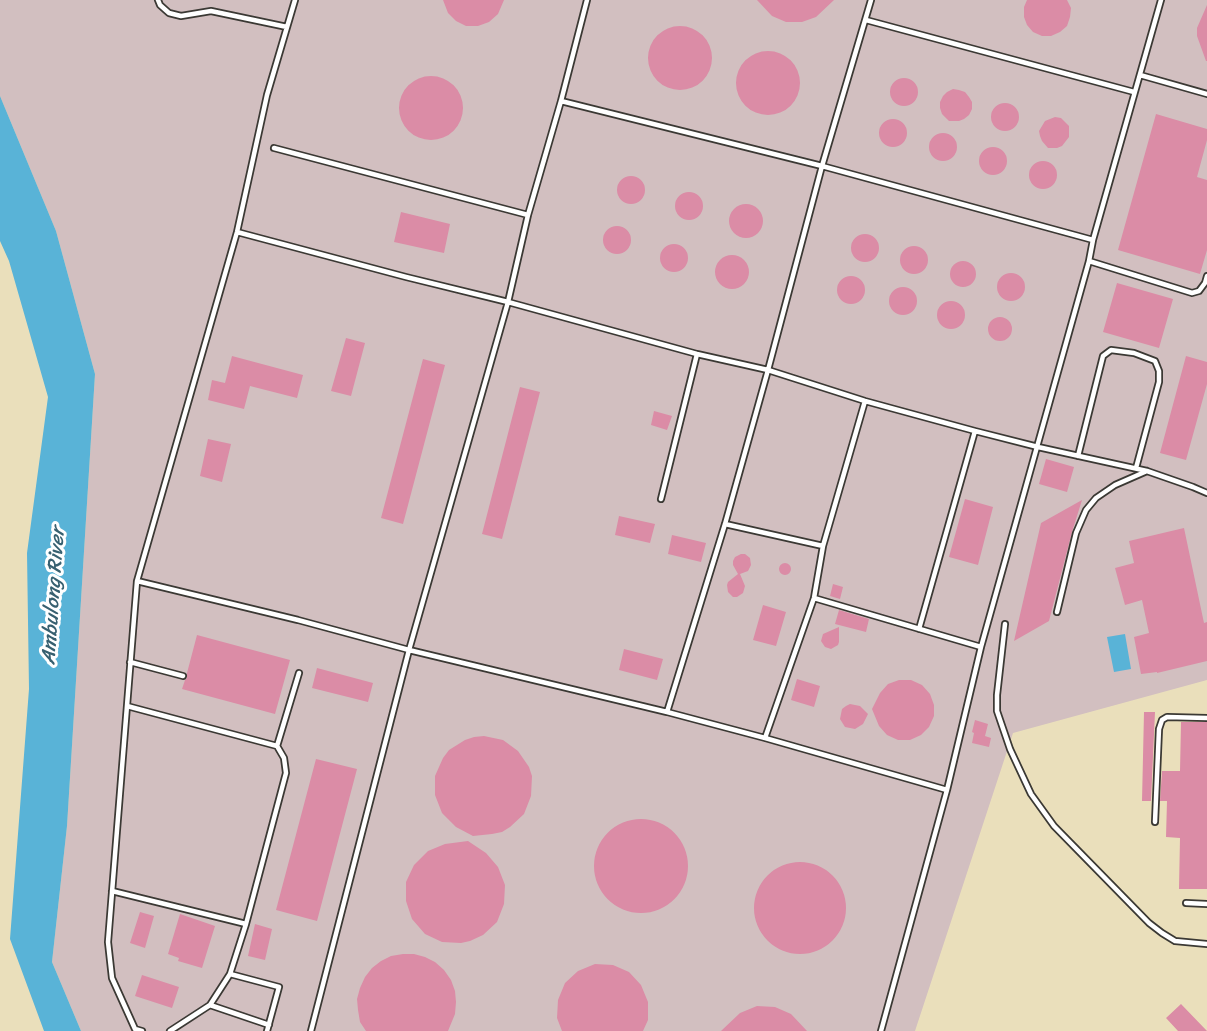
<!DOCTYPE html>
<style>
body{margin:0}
canvas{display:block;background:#eadfbb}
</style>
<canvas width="1207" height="1031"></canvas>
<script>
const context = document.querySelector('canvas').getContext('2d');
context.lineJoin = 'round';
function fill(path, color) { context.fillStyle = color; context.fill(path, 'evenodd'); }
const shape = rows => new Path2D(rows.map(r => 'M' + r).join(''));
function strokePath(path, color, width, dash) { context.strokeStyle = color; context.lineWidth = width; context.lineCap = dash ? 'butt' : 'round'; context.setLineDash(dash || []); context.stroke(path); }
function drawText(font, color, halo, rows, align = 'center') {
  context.font = font + ' Sriracha,sans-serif'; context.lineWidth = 6; context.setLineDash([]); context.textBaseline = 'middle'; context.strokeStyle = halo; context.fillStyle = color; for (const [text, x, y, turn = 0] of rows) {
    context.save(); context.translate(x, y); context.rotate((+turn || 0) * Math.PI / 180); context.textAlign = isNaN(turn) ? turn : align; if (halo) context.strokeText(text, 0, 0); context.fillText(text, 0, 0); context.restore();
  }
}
const industrial = shape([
 [0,0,1207,0,1207,680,1013,733,915,1031,81,1031,52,962,67,826,95,374,56,231,0,96]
]);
const water = shape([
 [0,96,56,231,95,374,67,826,52,962,81,1031,44,1031,10,939,29,689,27,553,48,397,9,261,0,241],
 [1125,634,1131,669,1114,672,1107,637]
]);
const building = shape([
 [443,0,504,0,498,14,489,22,478,26,466,26,456,21,448,13],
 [757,0,834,0,816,17,802,22,786,22,772,16],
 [1027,0,1067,0,1071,8,1070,17,1067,26,1060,32,1051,36,1042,36,1033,32,1027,25,1024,17,1024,7],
 [1207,5,1207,61,1206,61,1197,36,1197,28],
 '648 58a32 32 0 1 1 64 0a32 32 0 1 1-64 0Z',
 '736 83a32 32 0 1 1 64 0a32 32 0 1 1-64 0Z',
 '399 108a32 32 0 1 1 64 0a32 32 0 1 1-64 0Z',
 '890 92a14 14 0 1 1 28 0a14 14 0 1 1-28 0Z',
 [953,89,959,90,965,92,969,97,972,102,972,109,969,115,964,119,959,121,949,121,942,114,940,108,940,102,943,96,947,92],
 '991 117a14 14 0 1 1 28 0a14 14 0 1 1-28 0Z',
 [1156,114,1207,129,1207,140,1197,177,1207,180,1207,250,1200,274,1118,250],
 [1055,117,1061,118,1069,126,1069,137,1062,146,1057,148,1048,148,1042,141,1040,136,1039,131,1045,121],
 '879 133a14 14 0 1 1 28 0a14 14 0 1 1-28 0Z',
 '929 147a14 14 0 1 1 28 0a14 14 0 1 1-28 0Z',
 '979 161a14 14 0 1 1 28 0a14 14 0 1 1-28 0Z',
 '1029 175a14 14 0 1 1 28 0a14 14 0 1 1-28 0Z',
 '617 190a14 14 0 1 1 28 0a14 14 0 1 1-28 0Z',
 '675 206a14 14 0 1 1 28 0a14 14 0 1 1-28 0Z',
 '729 221a17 17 0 1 1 34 0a17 17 0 1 1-34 0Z',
 [401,212,450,224,444,253,394,242],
 '603 240a14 14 0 1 1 28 0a14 14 0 1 1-28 0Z',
 '851 248a14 14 0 1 1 28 0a14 14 0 1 1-28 0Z',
 '660 258a14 14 0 1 1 28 0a14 14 0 1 1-28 0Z',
 '900 260a14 14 0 1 1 28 0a14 14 0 1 1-28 0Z',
 '715 272a17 17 0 1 1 34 0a17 17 0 1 1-34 0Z',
 '950 274a13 13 0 1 1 26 0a13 13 0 1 1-26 0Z',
 '997 287a14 14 0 1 1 28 0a14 14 0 1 1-28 0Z',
 '837 290a14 14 0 1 1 28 0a14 14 0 1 1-28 0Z',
 [1117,283,1173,299,1159,348,1103,332],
 '889 301a14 14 0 1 1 28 0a14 14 0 1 1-28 0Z',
 '937 315a14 14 0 1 1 28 0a14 14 0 1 1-28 0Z',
 '988 329a12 12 0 1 1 24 0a12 12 0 1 1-24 0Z',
 [346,338,365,343,351,396,331,391],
 [232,356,303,375,297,398,250,386,244,409,208,400,212,380,225,383],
 [1186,356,1207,362,1207,384,1186,460,1160,453],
 [423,359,445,365,403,524,381,518],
 [520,387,540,392,502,539,482,534],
 [654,411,672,416,667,430,651,425],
 [208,439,231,444,222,482,200,476],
 [1046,459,1074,467,1067,492,1039,484],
 [965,499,993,507,978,565,949,557],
 [1082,500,1072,532,1049,621,1014,641,1041,523],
 [619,516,655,524,650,543,615,535],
 [1184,528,1204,623,1207,622,1207,661,1157,673,1157,672,1141,674,1134,637,1149,633,1142,600,1125,605,1115,568,1134,563,1129,541],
 [672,535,706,543,701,562,668,554],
 [741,554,745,554,750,558,751,565,748,571,740,574,745,586,743,593,737,597,733,597,728,592,727,585,728,582,738,574,733,565,733,561,735,557],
 '779 569a6 6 0 1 1 12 0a6 6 0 1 1-12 0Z',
 [833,584,843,587,840,599,830,596],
 [763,605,786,612,776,646,753,640],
 [839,610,869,619,866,632,835,624],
 [839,627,839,642,838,645,831,649,825,647,821,641,823,634],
 [197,635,290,660,275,714,182,689,185,680,187,678,187,673],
 [624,649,663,659,657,680,619,670],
 [317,668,373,683,368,702,312,688],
 [797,679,820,686,814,707,791,700],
 [899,680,911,680,922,685,930,694,934,705,934,716,929,727,921,735,910,740,898,740,887,735,879,726,872,709,880,693,888,684],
 [850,704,860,706,868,714,863,724,855,729,845,727,840,719,842,709,846,706],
 [1144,712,1155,712,1151,801,1142,801],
 [975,720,988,724,985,736,991,738,989,747,972,743,974,733,972,732],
 [1181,722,1207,722,1207,889,1179,889,1180,838,1166,837,1167,801,1160,801,1162,771,1180,771],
 [484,736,503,740,518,751,529,767,532,776,531,796,524,814,510,827,502,832,492,834,473,836,456,827,442,813,435,795,435,776,443,758,449,750,465,740,474,737],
 [316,759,357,769,317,921,276,910],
 '594 866a47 47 0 1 1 94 0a47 47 0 1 1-94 0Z',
 [468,841,486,853,498,867,505,885,504,904,497,922,483,935,470,941,461,943,442,942,425,934,412,919,406,901,406,882,414,865,428,851,445,844],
 '754 908a46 46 0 1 1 92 0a46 46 0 1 1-92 0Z',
 [140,912,154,916,145,948,130,943],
 [180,914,215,926,202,968,178,961,179,958,168,954],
 [255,924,272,929,265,960,248,956],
 [403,954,414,954,425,957,435,962,444,970,451,980,455,991,456,1002,455,1014,448,1031,366,1031,360,1022,358,1010,357,999,360,988,365,977,372,968,381,961,391,956],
 [595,964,613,965,629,972,641,985,648,1002,648,1020,643,1031,562,1031,557,1018,558,1000,565,983,578,971],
 [142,975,179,987,172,1008,135,996],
 [1181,1004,1207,1031,1178,1031,1166,1018],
 [757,1006,775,1007,791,1014,807,1031,721,1031,740,1013]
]);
const service = shape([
 [158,0,160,5,169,13,181,16,211,11,287,27],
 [295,0,267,95,237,232,137,581,298,620,409,650,667,712,765,738,947,790],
 [866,20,1134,92],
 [1140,75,1207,94],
 [561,101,822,166,1093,240],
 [274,148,528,215],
 [237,232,406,277,508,302,697,354,768,370,865,401,975,431,1038,447,1147,471,1193,487,1207,493],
 [1089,261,1192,293,1199,291,1205,283,1207,276],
 [1078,456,1103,356,1111,350,1134,353,1155,361,1159,371,1159,382,1136,468],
 [661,499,697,354],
 [725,524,823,546],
 [137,581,108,942,112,978,135,1029,142,1031],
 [814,598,981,647],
 [1057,612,1076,533,1086,510,1096,498,1115,485,1147,471],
 [1005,624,997,695,997,711,1010,749,1031,794,1054,826,1149,923,1162,933,1175,941,1207,944],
 [919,629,975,431],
 [130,662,183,676],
 [127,706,277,746,284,758,286,773,246,924,230,974,210,1005,170,1031],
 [667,712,725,524,768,370,822,166,871,0],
 [765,738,814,598,823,546,865,401],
 [277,746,299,673],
 [1155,822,1159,729,1162,720,1167,717,1207,718],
 [112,891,246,924],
 [1186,903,1207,904],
 [230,974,279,987,267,1031],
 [210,1005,269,1025],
 [311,1031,409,650,508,302,528,215,561,101,587,0],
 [881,1031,947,790,981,647,1089,261,1093,240,1161,0]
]);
const waterNames = [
 ["Ambulong River",54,596,-86]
];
fill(industrial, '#d2bfc0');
fill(water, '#59b3d7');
fill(building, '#db8ca6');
strokePath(service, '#3b3934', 8);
strokePath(service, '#fff', 4.5);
drawText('italic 20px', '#376070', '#fff', waterNames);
</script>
